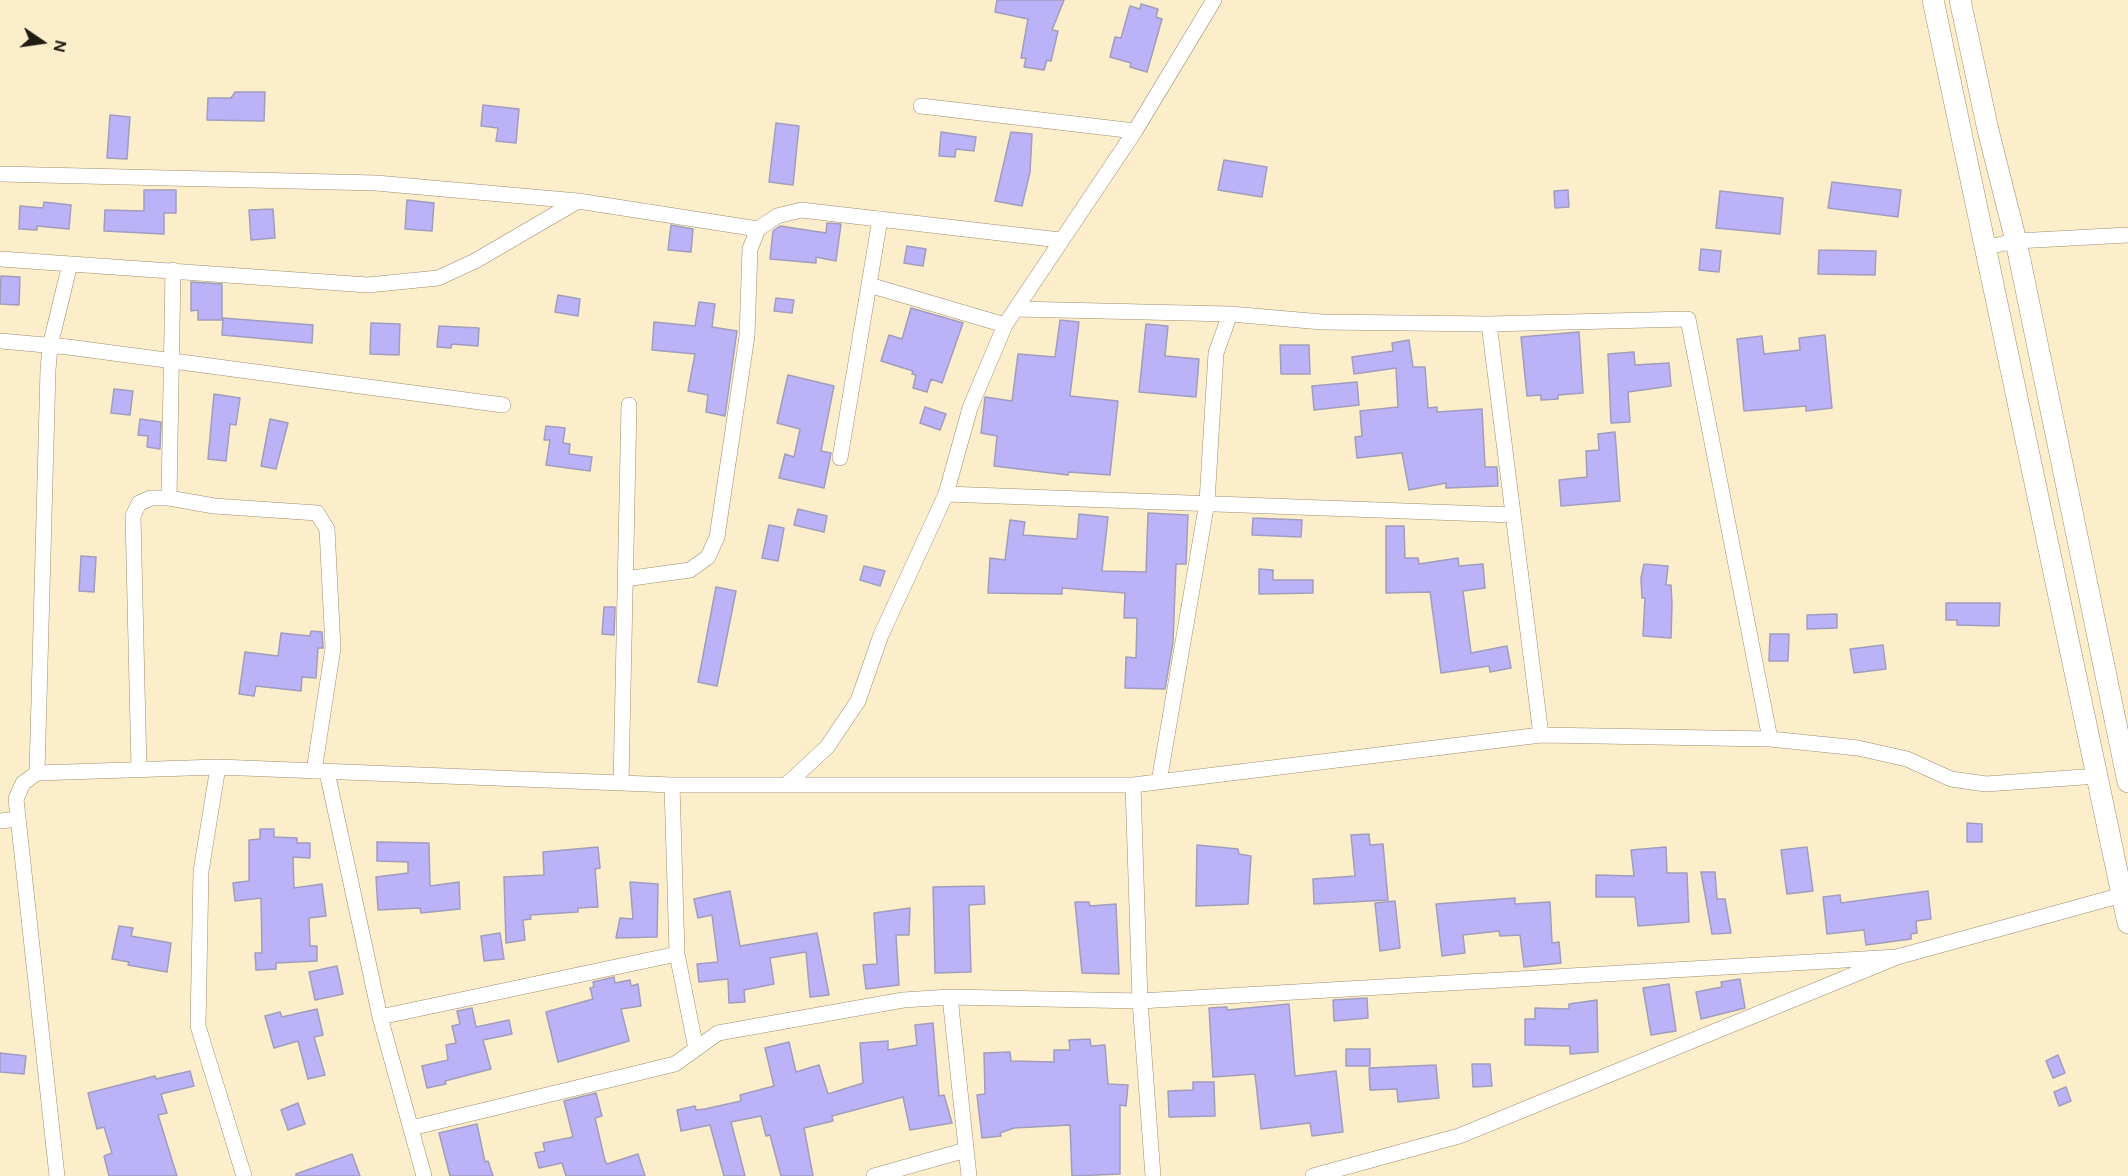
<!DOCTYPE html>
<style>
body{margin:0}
#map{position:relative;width:2128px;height:1176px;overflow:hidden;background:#fcedcb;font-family:"DM Sans",sans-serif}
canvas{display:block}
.north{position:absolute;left:12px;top:12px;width:60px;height:60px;-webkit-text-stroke:4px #fcedcb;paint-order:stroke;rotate:103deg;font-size:16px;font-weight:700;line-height:24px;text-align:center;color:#211c10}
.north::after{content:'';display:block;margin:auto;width:21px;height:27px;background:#211c10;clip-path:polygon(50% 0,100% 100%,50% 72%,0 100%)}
</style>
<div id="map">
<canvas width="2128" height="1176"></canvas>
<div class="north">N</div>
</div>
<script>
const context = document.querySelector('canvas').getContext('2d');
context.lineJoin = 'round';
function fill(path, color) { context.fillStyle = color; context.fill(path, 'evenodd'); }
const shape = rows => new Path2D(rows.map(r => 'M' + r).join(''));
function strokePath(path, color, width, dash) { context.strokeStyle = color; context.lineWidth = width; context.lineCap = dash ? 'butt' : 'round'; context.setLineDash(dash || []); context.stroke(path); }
const building = shape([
 [997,0,1064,0,1052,30,1058,31,1051,61,1047,60,1044,70,1024,67,1026,58,1021,58,1028,19,995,12,997,0],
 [1141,4,1158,9,1156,17,1162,19,1147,72,1130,67,1131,63,1110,57,1115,37,1121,38,1130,6,1140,9,1141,4],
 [235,92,265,92,264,121,207,120,208,98,231,98,235,92],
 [483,105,519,109,516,143,496,141,498,128,481,126,483,105],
 [110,115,130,117,127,159,107,158,110,115],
 [776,123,799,126,793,185,769,182,776,123],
 [941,132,976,137,974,151,956,149,955,157,939,156,941,132],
 [1011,132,1032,134,1030,172,1022,206,995,201,1011,132],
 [1224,160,1267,167,1262,197,1218,190,1224,160],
 [1832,182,1901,190,1898,217,1828,208,1832,182],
 [144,190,176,190,176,213,164,213,164,234,104,231,105,210,144,211,144,190],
 [1568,190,1569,207,1555,208,1554,191,1568,190],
 [1720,191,1783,198,1780,234,1716,228,1720,191],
 [407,200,434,203,432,231,405,229,407,200],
 [44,202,71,205,69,229,37,226,37,230,19,229,20,206,43,208,44,202],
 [273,209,275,238,251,240,249,210,273,209],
 [827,223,841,224,836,261,816,257,816,263,770,259,773,231,780,226,826,233,827,223],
 [671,225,693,229,691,252,668,250,671,225],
 [907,246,926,249,923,266,904,263,907,246],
 [1701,249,1721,251,1719,272,1699,270,1701,249],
 [1819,250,1876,251,1875,275,1818,274,1819,250],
 [1,276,20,277,19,305,0,304,1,276],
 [191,282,222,284,222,320,198,320,198,310,191,311,191,282],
 [558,295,580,299,578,316,555,312,558,295],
 [776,298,794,300,792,313,774,311,776,298],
 [699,302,715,304,712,327,737,331,725,416,706,412,708,395,688,391,695,354,652,350,654,322,695,326,699,302],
 [911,308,963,323,942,383,931,379,927,392,913,388,916,375,912,374,913,371,881,361,889,335,902,339,911,308],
 [223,318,313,325,312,343,222,335,223,318],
 [1060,320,1079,322,1070,396,1118,401,1110,475,1069,472,1068,475,994,466,997,436,981,433,985,397,1012,401,1018,354,1055,357,1060,320],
 [371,323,400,324,399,355,370,354,371,323],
 [1146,324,1168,326,1165,356,1199,359,1196,397,1139,392,1146,324],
 [439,326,479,328,478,346,452,344,451,348,437,347,439,326],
 [1579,332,1583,393,1558,395,1558,399,1541,400,1541,395,1527,396,1521,337,1579,332],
 [1825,335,1832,408,1806,411,1806,406,1744,411,1737,339,1762,336,1764,354,1800,350,1799,338,1825,335],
 [1409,340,1413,367,1425,367,1428,408,1437,407,1437,412,1482,409,1485,467,1497,467,1498,486,1446,488,1446,483,1409,490,1402,453,1357,458,1355,437,1362,436,1360,411,1398,407,1396,368,1354,374,1352,357,1393,351,1392,343,1409,340],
 [1280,345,1309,345,1310,374,1281,374,1280,345],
 [1634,352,1635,365,1669,363,1671,386,1628,392,1630,422,1611,423,1608,354,1634,352],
 [788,375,834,386,821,451,831,453,824,488,779,478,785,454,794,457,800,429,777,423,788,375],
 [1357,382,1359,405,1314,410,1312,386,1357,382],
 [114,389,133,391,130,415,111,413,114,389],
 [214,394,240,398,236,425,230,424,226,461,208,459,214,394],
 [925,407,946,414,940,430,920,423,925,407],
 [140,419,161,422,160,449,147,447,148,436,138,435,140,419],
 [270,419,288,423,276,469,261,466,270,419],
 [546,426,565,428,563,443,570,444,569,454,592,457,590,471,546,465,550,440,544,440,546,426],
 [1615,432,1620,501,1561,506,1559,480,1587,477,1586,451,1599,450,1598,434,1615,432],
 [798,509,827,516,824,532,794,525,798,509],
 [1148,513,1188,515,1186,564,1176,564,1173,642,1165,689,1125,688,1126,657,1136,658,1137,618,1124,618,1125,593,1062,588,1062,594,988,593,990,558,1005,560,1010,520,1025,522,1023,535,1077,539,1079,514,1108,517,1102,571,1146,572,1148,513],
 [1253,518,1302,520,1301,537,1252,535,1253,518],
 [769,525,784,528,778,561,762,558,769,525],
 [1386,526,1404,526,1405,558,1418,558,1419,564,1458,558,1459,566,1483,564,1485,588,1463,591,1471,653,1507,646,1511,668,1490,672,1489,666,1441,673,1430,592,1386,593,1386,526],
 [81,556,96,557,94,592,79,591,81,556],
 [1644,564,1668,566,1666,585,1671,585,1672,604,1671,638,1643,636,1645,598,1642,598,1641,578,1644,564],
 [864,566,885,571,880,586,860,580,864,566],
 [1259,569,1273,570,1273,580,1313,580,1313,593,1259,594,1259,569],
 [716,587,736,591,717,686,698,682,716,587],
 [1946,603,2000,603,1999,626,1957,625,1957,620,1946,620,1946,603],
 [604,607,615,607,614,635,602,634,604,607],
 [1837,614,1837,628,1807,629,1807,615,1837,614],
 [311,631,322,632,323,648,318,648,316,678,302,677,301,691,256,686,254,696,239,694,245,652,278,656,281,633,310,636,311,631],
 [1770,634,1789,634,1788,661,1769,661,1770,634],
 [1883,645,1886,669,1854,673,1850,649,1883,645],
 [1967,823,1982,824,1982,842,1967,842,1967,823],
 [260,829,274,829,274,837,297,838,297,843,310,843,310,858,293,857,294,888,322,884,326,916,309,918,310,946,317,946,317,961,276,963,276,969,256,970,255,953,262,953,261,898,235,901,233,883,249,881,249,840,260,839,260,829],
 [1369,834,1370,845,1383,844,1388,900,1314,904,1313,879,1355,876,1351,835,1369,834],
 [377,842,429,843,430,886,459,882,460,909,421,913,420,908,378,910,376,877,408,873,408,862,377,861,377,842],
 [1197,845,1238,849,1239,854,1251,856,1248,904,1196,906,1197,845],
 [598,847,600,868,595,869,598,907,578,908,578,912,530,915,531,919,523,920,525,940,506,943,504,877,544,875,543,852,598,847],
 [1666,847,1667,873,1687,873,1689,922,1638,926,1635,897,1596,897,1596,875,1634,876,1631,850,1666,847],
 [1807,847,1813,891,1787,894,1781,850,1807,847],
 [1701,872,1715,872,1717,899,1725,899,1731,933,1712,934,1701,872],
 [630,882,658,884,657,937,616,938,620,918,633,919,630,882],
 [984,886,985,904,969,905,971,972,935,973,933,887,984,886],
 [730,891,740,946,817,933,829,995,810,997,806,952,770,958,774,984,744,990,745,1002,729,1003,728,979,699,982,697,964,718,962,712,915,698,918,694,899,730,891],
 [1928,891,1931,919,1916,921,1917,933,1911,934,1911,939,1866,945,1864,930,1827,934,1823,897,1840,895,1841,903,1928,891],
 [1515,898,1515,904,1550,902,1552,943,1559,942,1561,963,1524,967,1520,935,1500,936,1499,931,1463,935,1465,953,1442,956,1436,904,1515,898],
 [1395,901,1400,948,1380,951,1375,903,1395,901],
 [1075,902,1089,902,1090,906,1116,904,1119,974,1082,973,1075,902],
 [910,908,909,935,896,935,899,985,866,989,863,965,877,964,874,913,910,908],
 [119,926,133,928,131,936,171,943,167,972,128,965,129,962,112,959,119,926],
 [500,933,504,959,484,961,481,936,500,933],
 [337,966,343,994,315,1000,309,972,337,966],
 [614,977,615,983,630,980,631,986,638,984,641,1006,621,1009,629,1041,558,1062,546,1012,593,999,590,988,594,987,593,982,614,977],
 [1740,979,1745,1008,1701,1019,1696,992,1722,987,1721,982,1740,979],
 [1669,984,1676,1031,1651,1035,1643,988,1669,984],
 [1367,998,1368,1018,1334,1021,1333,1000,1367,998],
 [1597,1000,1598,1052,1570,1054,1570,1046,1525,1045,1525,1019,1535,1019,1535,1008,1569,1009,1569,1004,1597,1000],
 [1289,1004,1295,1076,1336,1071,1343,1132,1312,1136,1310,1123,1261,1129,1255,1074,1213,1077,1209,1008,1227,1007,1227,1010,1289,1004],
 [472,1008,476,1027,509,1020,512,1034,483,1040,491,1069,445,1081,446,1084,427,1088,422,1066,448,1060,446,1045,456,1043,452,1026,460,1024,457,1011,472,1008],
 [317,1009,323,1035,314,1037,325,1075,308,1079,298,1041,274,1048,265,1016,280,1012,282,1017,317,1009],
 [933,1023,939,1096,944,1095,952,1123,910,1130,903,1097,832,1116,833,1121,804,1128,813,1176,781,1176,770,1135,766,1136,761,1116,731,1122,745,1176,724,1176,710,1125,681,1131,677,1110,695,1106,696,1110,705,1109,741,1101,740,1095,774,1086,765,1048,789,1042,796,1072,819,1065,828,1094,863,1083,860,1043,888,1041,888,1050,917,1045,915,1025,933,1023],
 [1090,1039,1091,1046,1105,1045,1108,1084,1128,1085,1126,1106,1120,1105,1120,1174,1072,1176,1070,1125,1014,1128,1000,1133,1001,1136,982,1138,977,1095,985,1094,984,1053,1010,1052,1011,1061,1054,1062,1054,1050,1070,1050,1069,1040,1090,1039],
 [1346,1049,1370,1049,1370,1066,1346,1066,1346,1049],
 [0,1053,26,1056,24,1074,0,1072,0,1053],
 [2058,1055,2065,1073,2053,1078,2046,1061,2058,1055],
 [1472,1064,1490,1064,1492,1086,1473,1087,1472,1064],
 [1436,1065,1439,1098,1398,1102,1397,1089,1370,1090,1369,1068,1436,1065],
 [190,1071,194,1086,161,1094,167,1113,158,1115,177,1176,109,1176,104,1156,112,1153,104,1127,97,1129,88,1093,155,1076,156,1079,190,1071],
 [1193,1082,1214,1082,1215,1116,1169,1117,1168,1091,1193,1090,1193,1082],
 [2066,1087,2071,1101,2059,1106,2054,1092,2066,1087],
 [596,1093,602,1116,595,1118,605,1161,607,1164,638,1154,645,1176,566,1176,562,1163,539,1168,535,1153,545,1151,543,1143,573,1137,564,1101,596,1093],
 [298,1103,305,1124,288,1130,281,1110,298,1103],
 [477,1124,485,1162,488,1161,493,1176,450,1176,439,1133,477,1124],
 [352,1154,360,1176,296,1176,296,1174,352,1154]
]);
const minor = shape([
 [921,106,1135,131],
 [0,174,376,183,578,201,758,229],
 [1987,247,2016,241,2128,235],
 [0,259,368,285,438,278,475,261,578,201],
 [173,270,169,498,214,506,317,513,327,529,333,648,314,771],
 [869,285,1005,325],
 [1016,309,1230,314,1322,322,1489,324,1688,319,1770,739],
 [1489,324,1541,735],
 [0,341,68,347,503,405],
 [840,458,880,219],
 [946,494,970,408,1005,325,1135,131,1214,0],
 [625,579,690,570,708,557,717,537,747,336,750,249,758,229,777,216,801,210,1060,240],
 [218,767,201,871,198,1026,244,1176],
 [139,770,133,516,139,503,151,498,169,498],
 [327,772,380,1017],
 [37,773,48,370,50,346,70,264],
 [1159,782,1207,502,1216,353,1230,314],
 [621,783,629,405],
 [672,785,677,954,696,1049],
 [786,785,827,747,858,701,881,635,946,494,1513,515],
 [1133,785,1140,1001,1153,1176],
 [0,821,17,819],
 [950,997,969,1176],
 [411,1128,675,1064,718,1033,903,1000,950,997,1140,1001,1897,957],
 [57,1176,16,799,23,783,37,773,218,767,672,785,1133,785,1541,735,1770,739,1858,748,1907,759,1951,779,1986,784,2097,776],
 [424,1176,380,1017,677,954],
 [874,1176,966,1150],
 [1313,1176,1459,1136,1897,957,2122,895]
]);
const secondary = shape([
 [1933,0,2128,923],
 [1960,0,1988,130,2016,241,2128,782]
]);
fill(building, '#bbb2f7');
strokePath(building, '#a09dbd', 1.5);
strokePath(minor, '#9c8e6f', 16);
strokePath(secondary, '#9c8e6f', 22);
strokePath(minor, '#fff', 15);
strokePath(secondary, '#fff', 21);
</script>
